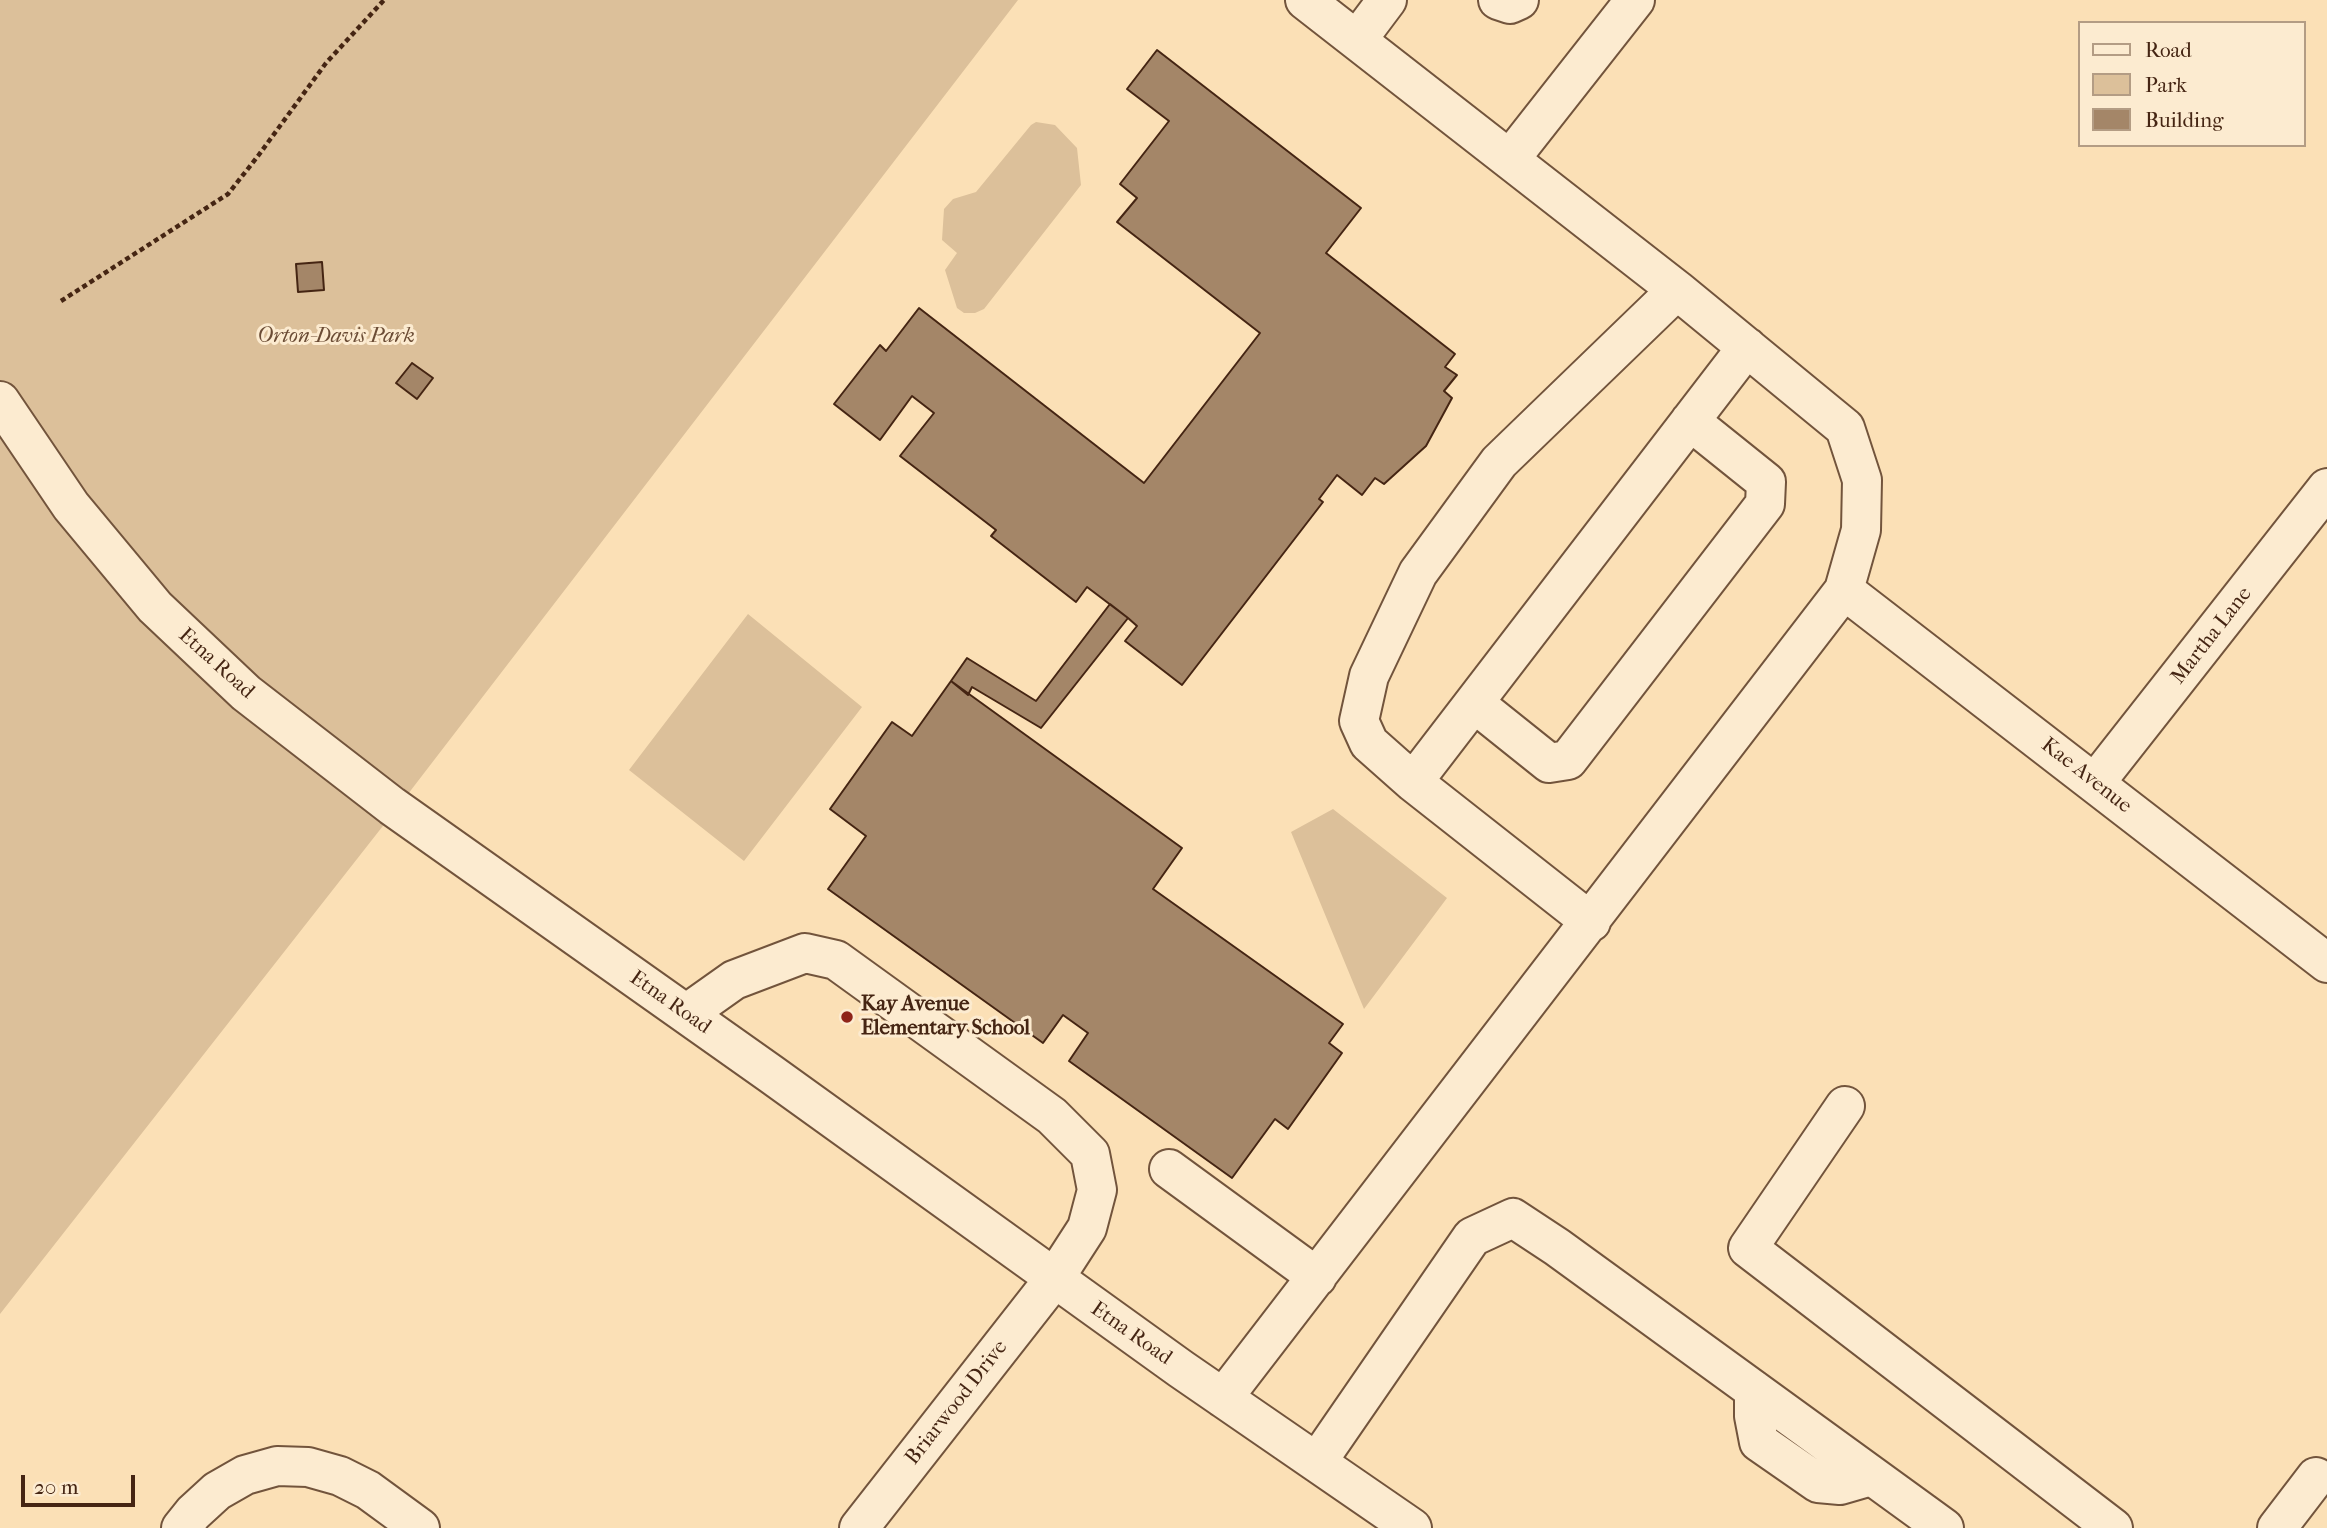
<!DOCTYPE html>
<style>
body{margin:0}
#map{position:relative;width:2327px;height:1528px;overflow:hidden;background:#fbe0b6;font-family:"IM FELL French Canon",serif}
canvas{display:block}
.legend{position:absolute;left:2078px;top:21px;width:228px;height:126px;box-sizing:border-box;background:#fcebd0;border:2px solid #b39c84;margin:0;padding:9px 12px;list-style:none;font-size:21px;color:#452513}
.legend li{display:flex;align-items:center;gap:14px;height:35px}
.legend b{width:35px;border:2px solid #b39c84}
.scale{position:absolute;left:21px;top:1475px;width:114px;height:32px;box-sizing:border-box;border:4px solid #452513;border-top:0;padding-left:9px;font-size:21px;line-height:24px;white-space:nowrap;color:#452513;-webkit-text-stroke:5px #fcebd0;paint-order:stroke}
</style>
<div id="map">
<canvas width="2327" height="1528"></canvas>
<ul class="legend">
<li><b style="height:9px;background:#fcebd0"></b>Road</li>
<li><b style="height:19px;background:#dcc09a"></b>Park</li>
<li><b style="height:19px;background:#a48668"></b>Building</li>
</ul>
<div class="scale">20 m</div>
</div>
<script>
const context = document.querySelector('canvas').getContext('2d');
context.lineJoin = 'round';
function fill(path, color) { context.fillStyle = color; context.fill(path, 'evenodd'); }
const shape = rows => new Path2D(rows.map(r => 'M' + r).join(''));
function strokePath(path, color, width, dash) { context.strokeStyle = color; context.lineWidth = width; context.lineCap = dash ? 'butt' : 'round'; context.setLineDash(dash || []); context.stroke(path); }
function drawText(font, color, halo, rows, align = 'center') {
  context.font = font + ' "IM FELL French Canon",serif'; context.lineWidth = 6; context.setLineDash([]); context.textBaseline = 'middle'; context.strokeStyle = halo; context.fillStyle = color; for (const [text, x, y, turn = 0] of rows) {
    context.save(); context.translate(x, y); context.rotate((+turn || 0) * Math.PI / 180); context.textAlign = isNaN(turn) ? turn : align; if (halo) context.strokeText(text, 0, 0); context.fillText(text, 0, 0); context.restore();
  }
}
const green = shape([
 [0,0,1018,0,408,794,0,1314],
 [1036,122,1055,125,1077,148,1081,185,984,309,975,313,964,313,957,308,945,270,957,253,942,240,944,209,953,199,976,192,1031,125],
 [748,614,862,707,744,861,629,770],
 [1333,809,1447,898,1364,1009,1291,832]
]);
const building = shape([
 [1157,50,1361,208,1326,253,1455,354,1445,367,1457,375,1444,391,1452,398,1426,446,1384,484,1375,478,1362,495,1337,475,1319,499,1323,502,1182,685,1125,641,1137,626,1128,618,1087,587,1076,602,991,536,996,530,900,456,934,413,912,396,880,440,834,404,880,345,886,351,919,308,1144,483,1260,333,1117,222,1137,198,1120,184,1169,121,1127,89,1157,50],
 [322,262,324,290,298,292,296,264,322,262],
 [412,363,433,378,417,399,396,383,412,363],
 [1110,604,1128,618,1041,728,972,687,968,695,951,681,967,658,1036,701,1110,604],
 [951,681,1182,848,1153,889,1343,1024,1329,1043,1342,1053,1288,1129,1275,1119,1232,1178,1069,1061,1088,1033,1063,1015,1043,1043,828,889,866,836,830,809,892,722,912,736,951,681]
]);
const path = shape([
 [61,301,228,194,258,156,326,63,384,0]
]);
const minor = shape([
 [1498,0,1510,4,1519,0],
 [1357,40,1387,0],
 [1510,159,1635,0],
 [0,401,71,506,155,607,246,693,392,806,771,1074,1181,1369,1412,1528],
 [1844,590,2327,963],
 [1474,703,1549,763,1568,760,1765,504,1766,482,1690,421],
 [1413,782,1747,347],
 [2095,783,2327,488],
 [1591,922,1413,782,1369,743,1359,721,1369,676,1418,573,1499,462,1677,290],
 [686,1014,734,980,805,953,836,960,1052,1116,1090,1154,1097,1190,1087,1228,1054,1279,859,1528],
 [1845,1106,1748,1248,2113,1528],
 [1169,1169,1317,1277],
 [1754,1390,1754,1416,1759,1442,1818,1483,1840,1485,1871,1476],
 [1223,1398,1844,590,1861,530,1862,480,1845,428,1677,290,1305,0],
 [1317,1462,1472,1237,1513,1218,1557,1247,1944,1528],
 [181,1528,193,1513,217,1491,245,1475,277,1466,308,1467,340,1476,368,1490,420,1528],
 [2277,1528,2316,1477]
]);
const markers = [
 [847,1017,7,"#8f2418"]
];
const parkNames = [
 ["Orton-Davis Park",336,337]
];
const streetNames = [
 ["Martha Lane",2212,636,-52],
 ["Etna Road",216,664,42],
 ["Kae Avenue",2086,776,38],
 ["Etna Road",670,1003,35],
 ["Etna Road",1131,1334,35],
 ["Briarwood Drive",957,1403,-52]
];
const poiNames = [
 ["Kay Avenue",861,1005],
 ["Elementary School",861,1029]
];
fill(green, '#dcc09a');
fill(building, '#a48668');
strokePath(building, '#452513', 2);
strokePath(minor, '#72543c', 42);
strokePath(path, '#452513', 4.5, [5, 3.5]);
strokePath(minor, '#fcebd0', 38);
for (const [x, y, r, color] of markers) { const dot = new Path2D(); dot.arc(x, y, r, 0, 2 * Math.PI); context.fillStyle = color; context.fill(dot); strokePath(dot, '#fcebd0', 2.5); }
drawText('italic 21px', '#6b4c35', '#fcebd0', parkNames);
drawText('21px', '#452513', '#fcebd0', streetNames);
drawText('bold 21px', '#452513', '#fcebd0', poiNames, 'left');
</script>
